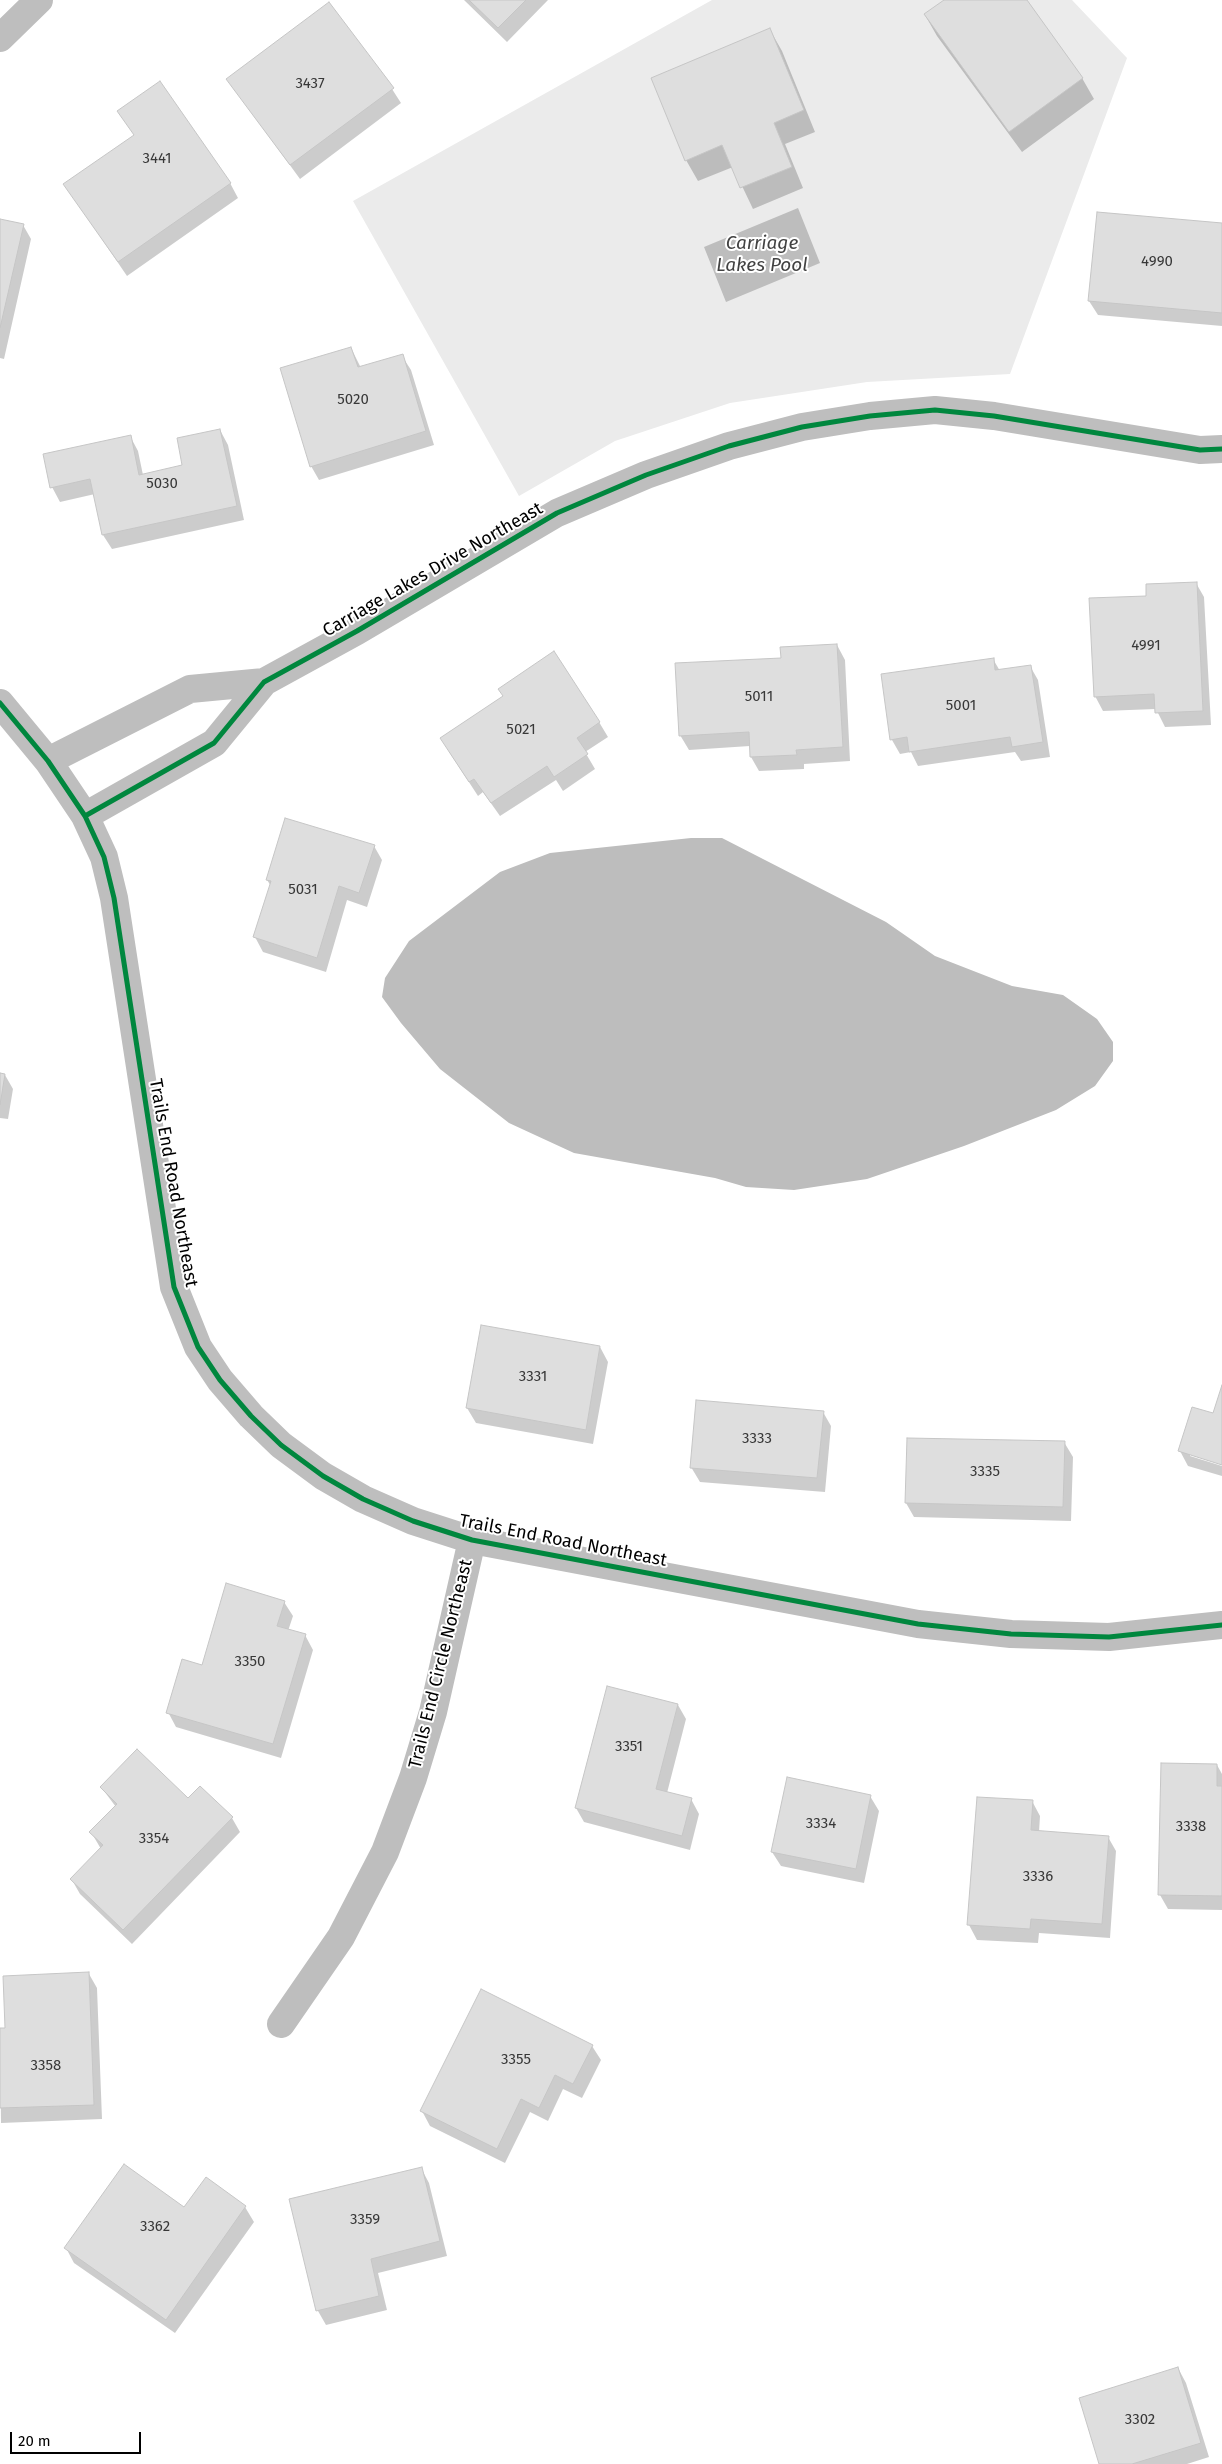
<!DOCTYPE html>
<style>
body{margin:0}
#map{position:relative;width:1222px;height:2464px;overflow:hidden;background:#fff;font-family:"Fira Sans",sans-serif}
canvas{display:block}
.scale{position:absolute;left:10px;top:2432px;width:131px;height:22px;box-sizing:border-box;border:2px solid #000;border-top:0;padding-left:6px;font-size:15px;line-height:18px;white-space:nowrap;color:#000;-webkit-text-stroke:4px #fff;paint-order:stroke}
</style>
<div id="map">
<canvas width="1222" height="2464"></canvas>
<div class="scale">20 m</div>
</div>
<script>
const context = document.querySelector('canvas').getContext('2d');
context.lineJoin = 'round';
function fill(path, color) { context.fillStyle = color; context.fill(path, 'evenodd'); }
const shape = rows => new Path2D(rows.map(r => 'M' + r).join(''));
function strokePath(path, color, width, dash) { context.strokeStyle = color; context.lineWidth = width; context.lineCap = dash ? 'butt' : 'round'; context.setLineDash(dash || []); context.stroke(path); }
function drawText(font, color, halo, rows, align = 'center') {
  context.font = font + ' "Fira Sans",sans-serif'; context.lineWidth = 4; context.setLineDash([]); context.textBaseline = 'middle'; context.strokeStyle = halo; context.fillStyle = color; for (const [text, x, y, turn = 0] of rows) {
    context.save(); context.translate(x, y); context.rotate((+turn || 0) * Math.PI / 180); context.textAlign = isNaN(turn) ? turn : align; if (halo) context.strokeText(text, 0, 0); context.fillText(text, 0, 0); context.restore();
  }
}
const green = shape([
 [712,0,1072,0,1127,58,1010,374,867,382,730,403,615,441,519,496,353,201]
]);
const water = shape([
 [798,208,820,263,726,302,704,247],
 [691,838,722,838,886,922,935,956,1012,986,1063,995,1097,1019,1113,1042,1113,1061,1095,1086,1056,1110,964,1146,867,1179,794,1190,746,1187,715,1178,574,1153,509,1123,440,1069,401,1023,382,997,385,978,409,941,500,872,550,853]
]);
const shadow = shape([
 [464,0,548,0,507,42],
 [946,0,1025,0,1082,78,1094,99,1022,152,937,36,925,15],
 [770,30,782,51,815,132,785,144,803,188,753,209,733,167,698,181,686,160],
 [228,80,392,89,401,103,300,179],
 [119,111,230,183,238,198,127,276,65,185,135,136],
 [0,220,23,225,31,239,4,359,0,358],
 [1222,225,1222,326,1098,315,1089,301],
 [351,348,361,368,402,356,411,370,434,445,319,480,311,466],
 [220,430,228,445,244,520,112,549,103,535,95,494,60,502,52,487,130,436,138,451,143,475,184,466],
 [1196,583,1204,597,1211,725,1165,727,1156,709,1103,711,1095,696,1147,597],
 [837,645,845,660,850,761,804,764,804,769,759,771,751,757,750,746,689,750,680,735,782,659],
 [993,659,1000,671,1030,666,1038,680,1050,757,1021,761,1015,752,918,766,911,752,900,754,892,740],
 [599,722,608,737,585,752,595,769,563,791,556,780,500,816,483,792,478,796,450,753],
 [374,846,382,860,367,907,347,900,326,972,263,952,255,937,271,886,267,880],
 [0,1074,5,1075,13,1089,8,1119,0,1118],
 [600,1347,608,1362,593,1444,476,1423,467,1408],
 [1222,1389,1222,1463,1190,1453,1190,1456,1222,1466,1222,1476,1188,1466,1180,1451,1214,1415],
 [823,1412,831,1426,825,1492,700,1482,691,1467],
 [1064,1442,1073,1457,1071,1521,914,1517,906,1503],
 [284,1602,293,1616,288,1631,305,1635,313,1650,281,1758,176,1727,168,1712,203,1667],
 [678,1705,686,1719,667,1793,691,1799,699,1814,690,1850,584,1822,576,1808],
 [1217,1765,1222,1774,1222,1910,1168,1909,1160,1895],
 [101,1787,188,1800,232,1818,240,1832,132,1944,80,1894,72,1880,101,1849,91,1832,116,1807],
 [870,1796,879,1811,864,1883,781,1866,772,1852],
 [978,1798,1032,1801,1040,1816,1039,1832,1108,1837,1116,1851,1110,1938,1039,1933,1038,1943,977,1940,969,1925],
 [89,1974,97,1988,102,2119,1,2123,0,2029,6,2029],
 [592,2046,601,2060,582,2098,563,2089,548,2121,530,2112,505,2163,430,2126,422,2111],
 [421,2168,429,2183,447,2256,378,2273,387,2310,326,2325,318,2311,291,2200],
 [206,2179,245,2207,254,2222,175,2333,74,2263,66,2248,184,2208],
 [1178,2368,1186,2383,1209,2457,1187,2464,1100,2464]
]);
const building = shape([
 [469,0,526,0,498,28,469,0],
 [944,0,1027,0,1083,78,1009,132,924,14,944,0],
 [329,2,394,88,290,165,226,79,329,2],
 [770,28,804,110,774,123,792,167,740,188,722,145,685,161,651,78,770,28],
 [160,81,231,183,118,262,63,184,134,135,117,111,160,81],
 [1097,212,1222,223,1222,313,1088,301,1097,212],
 [0,219,24,224,0,328,0,219],
 [351,347,358,367,403,354,426,431,310,467,280,368,351,347],
 [220,429,237,506,102,535,90,479,50,488,43,454,131,435,139,475,182,465,177,438,220,429],
 [1197,582,1203,711,1155,713,1154,694,1094,697,1089,598,1146,596,1146,584,1197,582],
 [837,644,843,747,796,750,797,755,750,757,749,732,679,736,675,663,781,658,780,647,837,644],
 [554,651,600,722,577,738,588,754,554,777,547,766,491,803,474,779,469,782,440,738,503,696,498,689,554,651],
 [994,658,995,670,1031,665,1043,742,1012,747,1010,737,909,752,907,737,890,740,881,674,994,658],
 [285,818,375,845,359,893,339,886,317,958,253,937,271,881,266,880,285,818],
 [0,1073,5,1074,0,1105,0,1073],
 [481,1325,600,1346,586,1430,466,1408,481,1325],
 [1222,1385,1222,1465,1178,1451,1192,1407,1213,1413,1222,1385],
 [696,1400,824,1411,817,1478,690,1468,696,1400],
 [907,1438,1065,1441,1063,1507,905,1503,907,1438],
 [226,1583,285,1601,277,1626,306,1634,273,1744,166,1713,182,1659,202,1665,226,1583],
 [607,1686,678,1704,656,1789,692,1798,682,1836,575,1808,607,1686],
 [137,1749,188,1798,200,1786,233,1817,123,1930,70,1879,103,1845,89,1832,117,1804,100,1787,137,1749],
 [1161,1763,1217,1764,1217,1786,1222,1786,1222,1896,1158,1895,1161,1763],
 [787,1777,871,1795,856,1869,771,1852,787,1777],
 [977,1797,1033,1800,1031,1830,1109,1836,1102,1924,1031,1919,1030,1929,967,1925,977,1797],
 [89,1972,94,2105,0,2108,0,2028,5,2028,3,1976,89,1972],
 [481,1989,593,2045,573,2084,555,2075,539,2108,521,2099,497,2149,420,2111,481,1989],
 [124,2164,184,2207,206,2177,246,2206,166,2320,64,2248,124,2164],
 [422,2167,440,2241,371,2259,379,2296,316,2311,289,2199,422,2167],
 [1178,2367,1201,2443,1132,2464,1099,2464,1079,2398,1178,2367]
]);
const minor = shape([
 [0,38,39,0],
 [0,703,48,761,85,816,104,857,114,898,174,1287,198,1347,220,1380,251,1416,281,1445,323,1476,363,1499,413,1521,472,1540,918,1624,1011,1634,1109,1637,1222,1625],
 [48,761,190,689,264,682],
 [85,816,214,743,264,682,357,631,557,513,646,475,729,446,802,427,870,416,935,410,994,416,1200,450,1222,449],
 [281,2024,341,1937,385,1852,413,1778,433,1712,472,1540]
]);
const cycleway = shape([
 [0,703,48,761,85,816,104,857,114,898,174,1287,198,1347,220,1380,251,1416,281,1445,323,1476,363,1499,413,1521,472,1540,918,1624,1011,1634,1109,1637,1222,1625],
 [85,816,214,743,264,682,357,631,557,513,646,475,729,446,802,427,870,416,935,410,994,416,1200,450,1222,449]
]);
const numberNames = [
 ["3437",310,84],
 ["3441",157,159],
 ["4990",1157,262],
 ["5020",353,400],
 ["5030",162,484],
 ["4991",1146,646],
 ["5011",759,697],
 ["5001",961,706],
 ["5021",521,730],
 ["5031",303,890],
 ["3331",533,1377],
 ["3333",757,1439],
 ["3335",985,1472],
 ["3350",250,1662],
 ["3351",629,1747],
 ["3334",821,1824],
 ["3338",1191,1827],
 ["3354",154,1839],
 ["3336",1038,1877],
 ["3355",516,2060],
 ["3358",46,2066],
 ["3359",365,2220],
 ["3362",155,2227],
 ["3302",1140,2420]
];
const streetNames = [
 ["Carriage Lakes Drive Northeast",433,570,-30],
 ["Trails End Road Northeast",173,1183,80],
 ["Trails End Road Northeast",563,1541,11],
 ["Trails End Circle Northeast",441,1664,-76]
];
const waterNames = [
 ["Carriage",762,244],
 ["Lakes Pool",762,266]
];
fill(green, '#ebebeb');
fill(water, '#bdbdbd');
fill(shadow, '#0003');
fill(building, '#dedede');
strokePath(building, '#c6c6c6', 1);
strokePath(minor, '#bebebe', 28);
strokePath(cycleway, '#00873e', 5);
drawText('15px', '#383838', null, numberNames);
drawText('18px', '#000', '#fff', streetNames);
drawText('italic 19px', '#424242', '#fff', waterNames);
</script>
